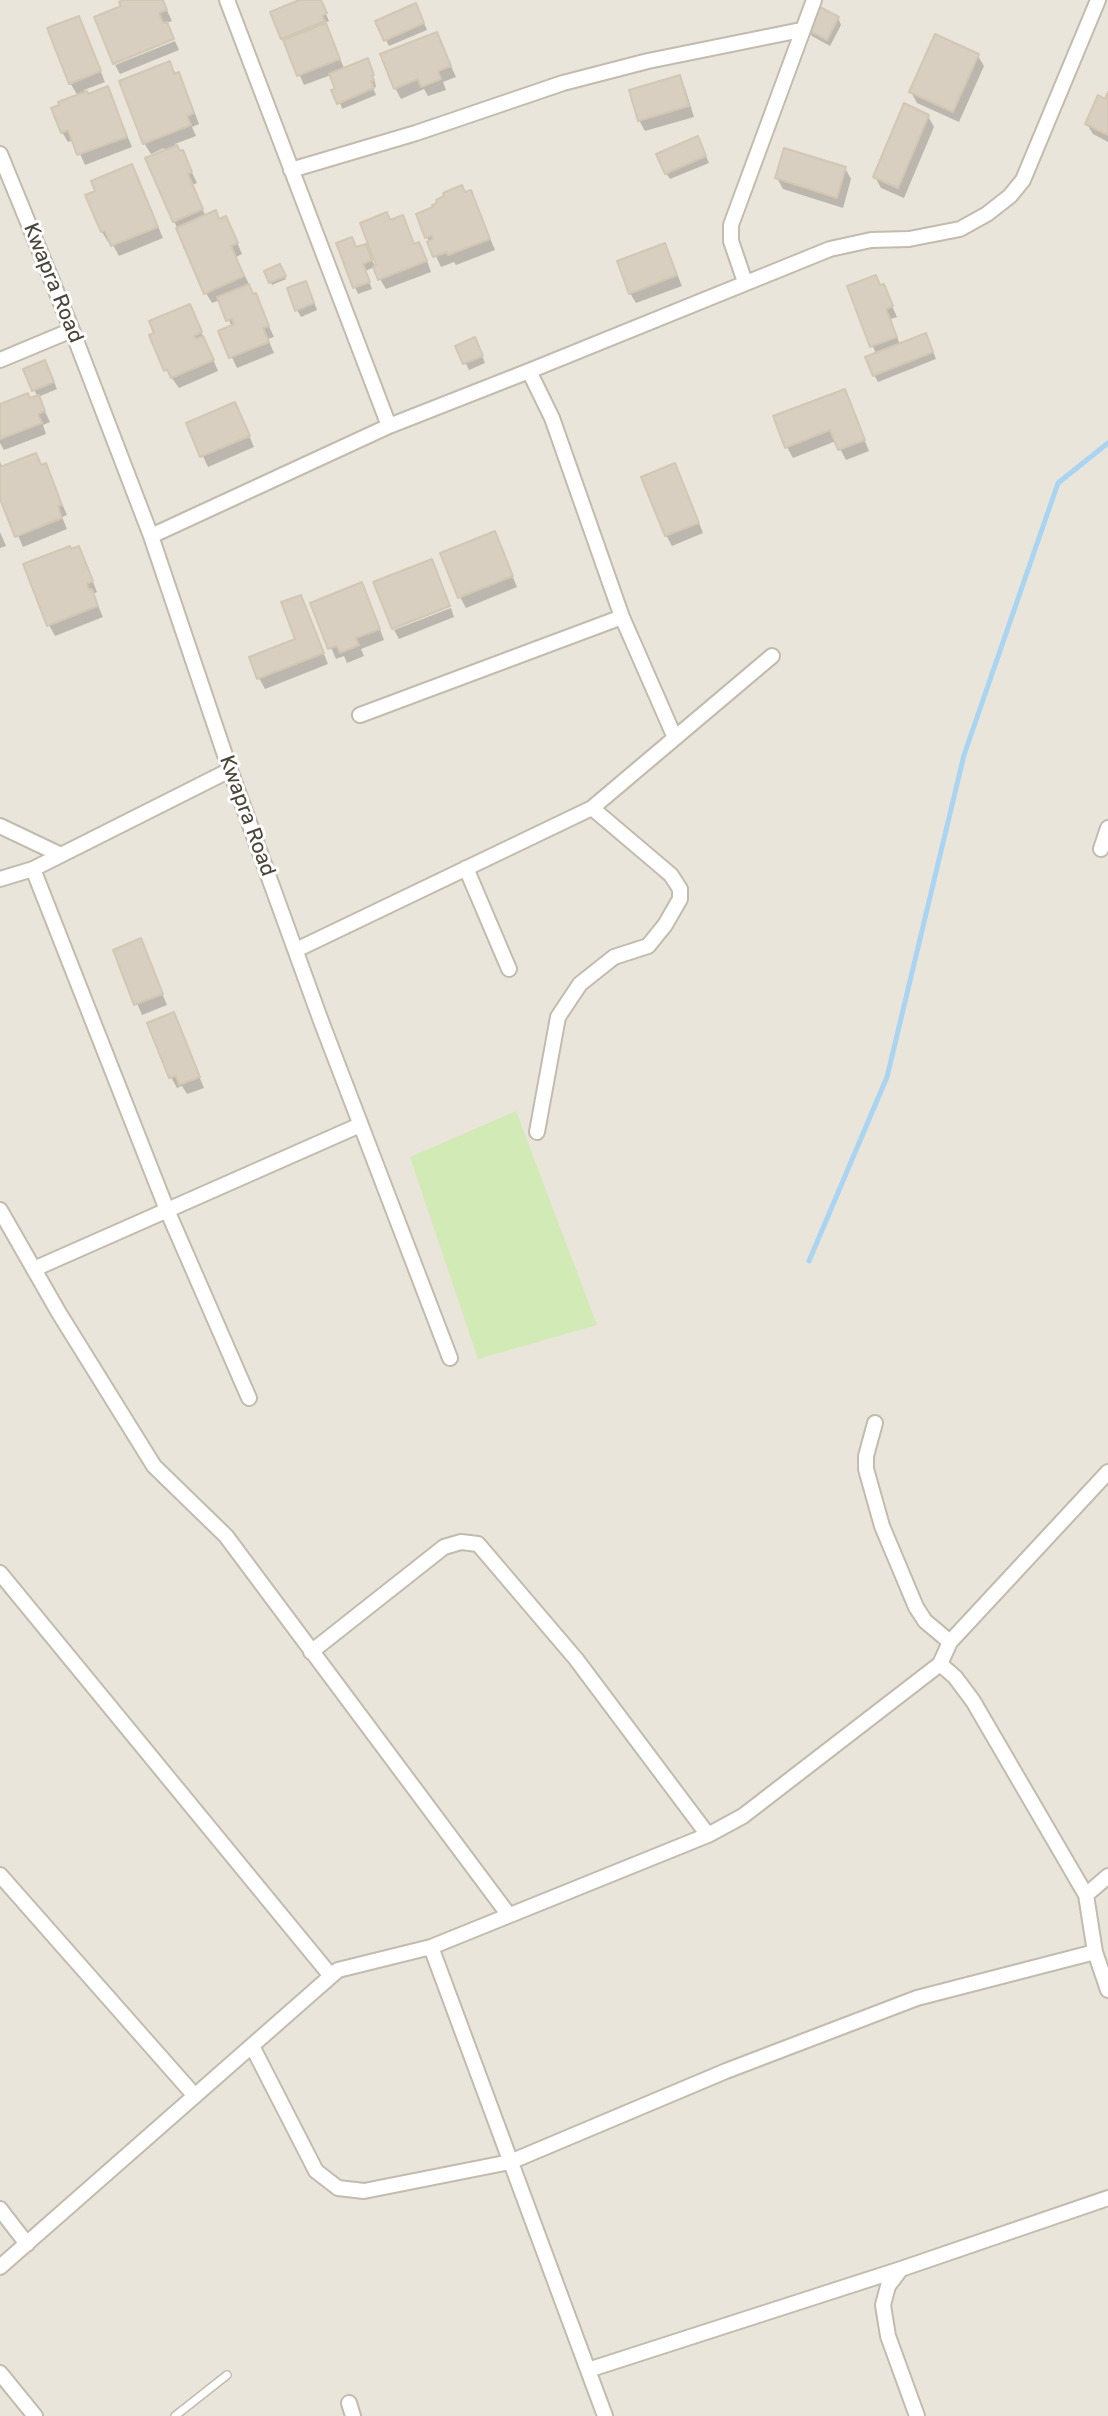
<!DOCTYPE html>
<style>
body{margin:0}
canvas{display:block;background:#f6f3ec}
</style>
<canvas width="1108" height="2416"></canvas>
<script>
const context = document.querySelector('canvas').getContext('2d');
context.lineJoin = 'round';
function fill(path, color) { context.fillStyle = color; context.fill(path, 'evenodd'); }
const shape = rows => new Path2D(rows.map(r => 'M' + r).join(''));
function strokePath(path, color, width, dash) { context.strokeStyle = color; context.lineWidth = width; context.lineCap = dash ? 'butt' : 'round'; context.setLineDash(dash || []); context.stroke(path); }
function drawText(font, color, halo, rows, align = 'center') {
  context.font = font + ' Rubik,sans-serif'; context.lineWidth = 6; context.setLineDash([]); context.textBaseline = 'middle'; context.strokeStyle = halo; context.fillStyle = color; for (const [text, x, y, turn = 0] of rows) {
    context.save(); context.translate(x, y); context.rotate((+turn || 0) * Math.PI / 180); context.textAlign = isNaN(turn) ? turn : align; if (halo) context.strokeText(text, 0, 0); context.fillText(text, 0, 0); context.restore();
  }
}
const residential = shape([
 [0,0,1108,0,1108,2416,0,2416]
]);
const green = shape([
 [516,1111,597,1325,478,1359,410,1157]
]);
const shadow = shape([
 [128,0,162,0,172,21,166,23,174,38,113,62,123,7],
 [303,0,320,0,329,21,324,23,345,70,371,67,376,87,373,88,376,95,342,109,331,75,304,85,272,13],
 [419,12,427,30,389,46,386,40],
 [79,18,105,82,84,90,88,96,107,88,132,147,85,165,74,140,68,142,62,132,78,96,70,83],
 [838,18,841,25,830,46,812,36,808,29],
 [436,34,456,77,443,82,446,90,428,96,424,89,401,99,395,88],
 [175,41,179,50,120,74,115,65],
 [978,56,984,66,959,122,917,103,911,92],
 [169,63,184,85,199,124,192,127,196,136,175,144,180,153,182,152,197,183,192,185,206,217,220,220,231,228,242,254,236,257,274,337,268,339,274,353,237,368,220,332,232,327,220,300,212,303,206,293,174,221,164,148,151,154,144,143],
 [679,77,685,88,694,117,645,131,639,120],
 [1108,96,1108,142,1093,134,1087,124],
 [928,116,934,127,904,198,881,188,875,177],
 [701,145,709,163,670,179,666,173],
 [845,168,851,179,843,208,783,189,777,178],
 [137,177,163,238,119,256,111,241,108,242,102,232],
 [470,192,495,250,456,265,454,262,441,267,427,237,439,204],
 [402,217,415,245,419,244,425,255,431,272,386,289,380,279,391,221],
 [665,245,682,286,636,303,630,293],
 [366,246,375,267,365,271,372,289,358,294,355,287,357,249],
 [280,266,286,279,272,285,266,272],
 [883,286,897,317,891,319,900,345,929,341,936,359,878,382,874,375,876,354,849,287],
 [309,289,317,310,301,317,297,310],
 [195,317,218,371,179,388,166,370],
 [478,346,485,363,469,370,458,347],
 [49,369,57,389,38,397,50,422,43,425,46,434,4,450,0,443,0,406,38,397,34,390],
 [844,391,869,451,846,460,836,441,793,458,787,447],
 [240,415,254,447,208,467,188,424],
 [0,462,3,468,45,465,67,515,62,517,67,529,23,547,0,494],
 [680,476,703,533,672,546,666,535],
 [0,532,6,546,0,548],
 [494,533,517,587,466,608,460,597],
 [84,559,97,592,93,594,103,617,55,636,49,625],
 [367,595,384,640,361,649,364,656,347,663,344,656,336,659,312,604],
 [300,597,328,664,265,689,259,678,297,640],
 [451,608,454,617,399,639,394,630],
 [140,941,167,1005,142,1015,115,951],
 [173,1014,204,1088,187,1094,182,1086,177,1088,171,1077]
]);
const stream = shape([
 [809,1261,887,1077,964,755,1058,483,1108,443]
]);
const building = shape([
 [123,0,163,0,167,10,159,13,163,23,167,22,174,39,113,64,94,17,121,6,119,2,123,0],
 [299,0,321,0,327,13,322,16,325,21,281,39,270,12,299,0],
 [416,3,424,23,384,41,375,21,416,3],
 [818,6,839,17,827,40,806,29,818,6],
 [79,16,101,71,69,84,47,28,79,16],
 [326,23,340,59,297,76,283,40,326,23],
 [437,32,451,66,438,71,441,79,421,87,418,79,394,89,380,54,437,32],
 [935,34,979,54,953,112,909,92,935,34],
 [368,58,374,75,372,76,374,80,371,81,374,88,337,104,331,90,335,89,329,74,368,58],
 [170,61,174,74,179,72,194,113,187,116,191,125,143,144,119,81,170,61],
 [680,75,689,106,638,121,629,90,680,75],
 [108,86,127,137,77,155,68,130,61,133,51,108,59,105,58,102,87,91,88,94,108,86],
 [1108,92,1108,135,1085,124,1098,95,1105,99,1108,92],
 [904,103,929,115,898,188,873,177,904,103],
 [698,136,706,156,665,174,656,154,698,136],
 [177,145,180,151,183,150,192,172,188,174,203,209,173,222,145,158,177,145],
 [784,148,846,167,837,198,775,178,784,148],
 [132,164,158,227,111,246,105,231,101,232,85,195,95,191,91,181,132,164],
 [462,185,465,192,471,190,490,239,448,255,447,252,433,257,427,242,433,239,432,236,425,238,416,214,433,207,432,205,437,203,436,200,444,196,443,193,462,185],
 [216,210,219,219,226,216,238,243,231,246,244,276,204,294,176,228,216,210],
 [387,212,390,220,403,215,414,244,419,242,427,261,378,280,373,267,376,265,360,223,387,212],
 [352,237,356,247,366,244,372,260,363,264,370,282,353,288,336,243,352,237],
 [665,243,677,275,629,294,617,261,665,243],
 [280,264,286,276,269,283,264,271,280,264],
 [876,275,880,285,884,284,893,306,886,309,897,337,870,347,847,286,876,275],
 [306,281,314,303,295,311,287,288,306,281],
 [249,284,253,294,256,293,269,326,263,328,269,342,229,358,218,331,234,324,232,319,226,321,217,297,249,284],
 [190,304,202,332,194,336,196,339,203,336,214,360,171,378,167,369,164,371,149,335,154,333,149,321,190,304],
 [926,333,933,352,873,376,865,357,926,333],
 [475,337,483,356,463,364,455,346,475,337],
 [45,360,54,382,32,391,23,369,45,360],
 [845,389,865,440,838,450,830,430,785,448,773,416,845,389],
 [28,393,30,398,39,395,45,411,38,414,42,423,0,439,0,404,28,393],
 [235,402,250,436,200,457,186,423,235,402],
 [36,453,41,465,46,463,62,505,58,506,62,518,15,537,0,499,0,467,36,453],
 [675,463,699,523,665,536,641,477,675,463],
 [495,531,513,576,458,598,440,553,495,531],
 [70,546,71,549,79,546,93,581,87,584,89,590,92,589,98,606,47,626,23,564,70,546],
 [432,559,450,606,392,629,373,582,432,559],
 [362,582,380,629,356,638,359,645,340,653,337,646,328,649,310,603,362,582],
 [301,595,324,653,257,679,249,657,295,639,281,602,301,595],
 [141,938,163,994,134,1005,113,950,141,938],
 [174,1012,200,1077,179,1085,176,1076,169,1078,147,1023,174,1012]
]);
const lane = shape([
 [175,2416,227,2375]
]);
const street = shape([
 [227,0,389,426],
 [0,154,72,330,151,536,230,770,321,1021,450,1358],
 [291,170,416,133,563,83,648,61,801,30],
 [745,282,731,241,731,225,814,0],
 [0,360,72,330],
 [529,371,552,418,622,617,675,738],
 [151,536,389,426,529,371,830,249,871,240,909,239,960,229,987,214,1010,196,1023,180,1098,0],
 [360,715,622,617],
 [0,826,61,855],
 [1101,849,1108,828],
 [466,868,509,969],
 [33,869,167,1210,249,1398],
 [0,879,33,869,61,855,230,770],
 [296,950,592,808,772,656],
 [537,1132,558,1017,580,984,614,957,648,946,665,925,680,899,680,889,671,875,592,808],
 [0,1210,59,1313,154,1466,226,1536,508,1914],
 [34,1269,360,1125],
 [875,1423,866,1456,866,1469,882,1526,916,1607,925,1621,950,1642],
 [0,1573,331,1976],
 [311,1652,444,1547,461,1542,478,1544,576,1659,708,1835],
 [940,1664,955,1677,973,1701,1086,1895,1095,1952,1108,1990],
 [0,1875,195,2096],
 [1086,1895,1108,1876],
 [431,1947,605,2416],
 [252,2046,316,2171,338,2188,364,2191,510,2162,726,2071,917,1998,1095,1952],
 [0,2209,27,2244],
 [0,2267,338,1970,431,1947,708,1835,743,1816,940,1664,950,1642,1108,1472],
 [901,2269,888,2286,883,2305,888,2336,917,2416],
 [588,2370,901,2269,1108,2198],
 [0,2373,35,2416],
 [349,2403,353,2416]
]);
const streetNames = [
 ["Kwapra Road",53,283,68],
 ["Kwapra Road",247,816,70]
];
fill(residential, '#eae5da');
fill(green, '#d2eab5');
fill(shadow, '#0003');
strokePath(stream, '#a9d4f2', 5);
fill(building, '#d8cfc1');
strokePath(building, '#d3c7b4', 2);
strokePath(lane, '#c2bbae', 10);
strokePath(street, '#c2bbae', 18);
strokePath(lane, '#fff', 7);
strokePath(street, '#fff', 14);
drawText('21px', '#4b4439', '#fff', streetNames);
</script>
